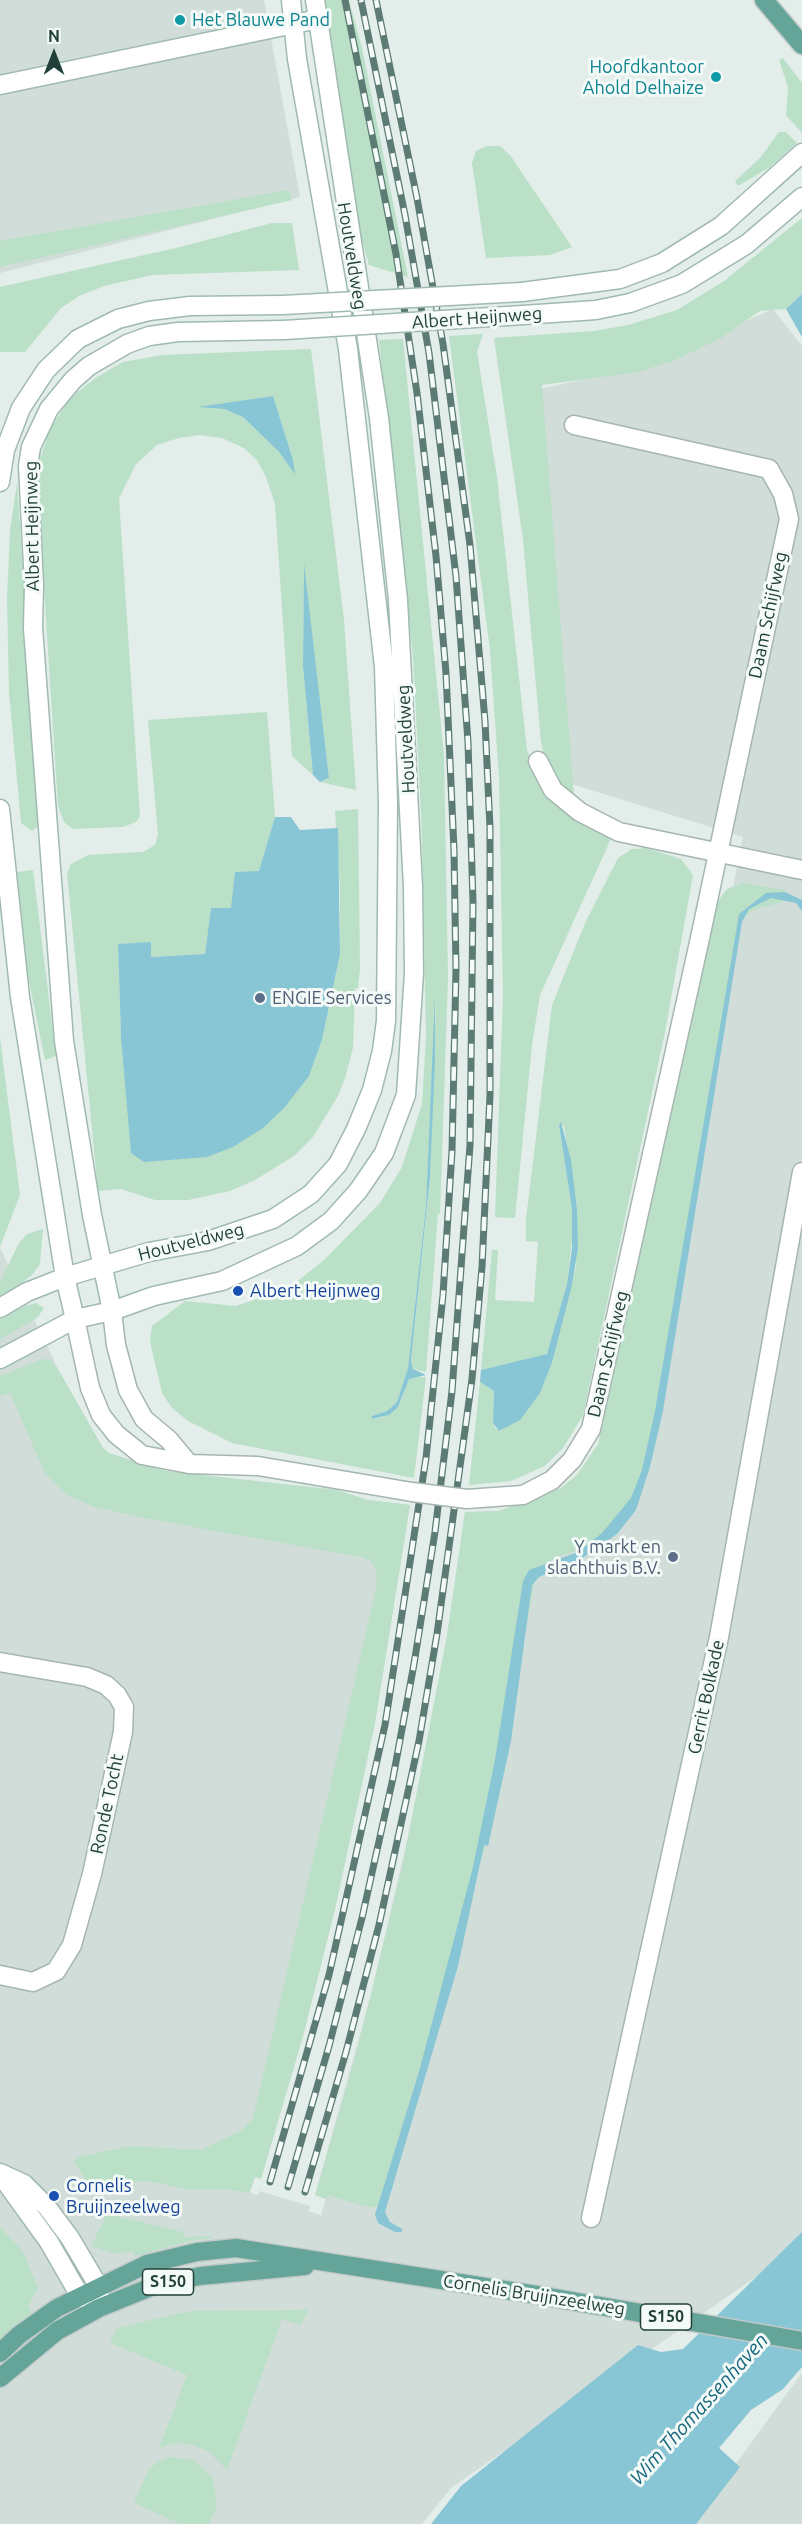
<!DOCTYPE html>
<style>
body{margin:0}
#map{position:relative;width:802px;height:2524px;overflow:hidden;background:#e3ede9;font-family:Ubuntu,sans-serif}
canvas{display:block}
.north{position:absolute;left:24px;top:24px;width:60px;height:60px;-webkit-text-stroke:4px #f4faf7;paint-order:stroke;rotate:0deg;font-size:16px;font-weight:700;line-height:24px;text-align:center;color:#214039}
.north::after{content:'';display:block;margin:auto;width:21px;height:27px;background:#214039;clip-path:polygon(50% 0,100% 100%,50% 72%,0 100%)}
</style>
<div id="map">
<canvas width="802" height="2524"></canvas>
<div class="north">N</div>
</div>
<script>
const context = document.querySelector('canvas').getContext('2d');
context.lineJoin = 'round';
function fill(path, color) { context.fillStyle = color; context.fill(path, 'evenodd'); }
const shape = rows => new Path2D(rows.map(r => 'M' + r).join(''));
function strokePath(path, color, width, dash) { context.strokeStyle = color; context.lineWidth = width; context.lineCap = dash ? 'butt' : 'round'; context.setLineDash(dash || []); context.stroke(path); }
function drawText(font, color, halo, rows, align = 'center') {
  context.font = font + ' Ubuntu,sans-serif'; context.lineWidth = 6; context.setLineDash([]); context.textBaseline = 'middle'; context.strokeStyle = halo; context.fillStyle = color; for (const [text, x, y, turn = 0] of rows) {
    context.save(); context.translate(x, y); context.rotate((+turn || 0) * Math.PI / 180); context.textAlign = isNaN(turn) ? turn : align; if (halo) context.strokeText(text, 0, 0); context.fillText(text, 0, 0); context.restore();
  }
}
const built = shape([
 [0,0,264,0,300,197,0,273],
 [773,309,802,346,802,2245,451,2488,422,2524,0,2524,0,1248,59,1371,103,1448,109,1453,165,1471,337,1490,368,1500,410,1505,375,1723,335,1909,303,2036,261,2179,255,2177,250,2193,258,2195,259,2191,310,2206,308,2211,321,2215,326,2199,315,2195,372,1991,415,1807,447,1636,465,1512,499,1511,561,1488,598,1465,629,1417,743,837,565,782,540,389,644,366],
 [802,2373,802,2524,692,2524]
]);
const green = shape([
 [325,0,349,0,362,48,408,277,369,265,357,222],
 [783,58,802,83,802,133,786,115,788,87,779,60],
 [779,132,786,132,797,143,770,167,738,186,735,181,760,158],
 [487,146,500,146,510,155,572,247,550,255,486,258,472,163,476,151],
 [289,190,292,200,0,267,0,241],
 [802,218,802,294,786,309,760,311,721,338,675,360,638,372,542,385,574,796,557,781,546,765,541,742,523,540,494,338,594,331,628,325,677,310,724,281],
 [272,223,292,223,299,270,152,275,104,286,79,296,61,308,25,352,0,352,0,287,176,248],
 [483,334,477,352,497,477,527,750,535,768,608,836,610,841,540,995,532,1045,515,1218,495,1217,503,997,499,777,490,650,449,336],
 [403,339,444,756,448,979,440,1214,438,1214,426,1372,413,1369,411,1360,430,1177,436,996,426,1206,408,1368,397,1402,387,1411,372,1416,372,1419,384,1417,394,1411,402,1399,406,1384,411,1377,426,1377,414,1478,232,1443,188,1421,172,1408,162,1393,150,1342,152,1326,185,1301,236,1306,289,1288,324,1260,380,1203,402,1167,422,1104,426,1037,422,834,413,657,379,340],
 [311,349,344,620,356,790,320,782,329,778,304,571,303,666,313,775,292,756,275,504,266,477,257,460,244,448,222,438,199,435,179,438,157,445,136,464,119,498,140,816,136,822,123,827,73,829,64,822,58,806,38,495,38,465,50,429,71,397,97,377,123,362,162,355],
 [273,396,293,460,294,472,279,452,243,417,224,409,202,407],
 [17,483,40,819,37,827,32,831,21,823,9,692,7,599,10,530],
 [267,712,275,817,259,872,231,908,211,909,205,954,151,957,118,945,121,1037,309,1076,322,1040,340,954,340,888,335,811,358,809,360,969,358,988,355,989,353,1048,345,1078,338,1096,313,1137,294,1156,255,1180,230,1191,188,1200,155,1200,121,1189,98,1191,67,873,71,864,88,855,143,852,155,845,158,835,148,720],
 [646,848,681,859,693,875,665,1032,583,1415,563,1448,545,1466,511,1481,469,1485,480,1382,494,1391,493,1423,496,1429,501,1431,540,1393,552,1363,576,1267,577,1209,564,1126,559,1125,572,1209,573,1231,567,1284,549,1350,545,1355,481,1370,492,1250,498,1250,495,1300,534,1302,538,1242,526,1241,526,1219,552,1005,586,921,618,858,632,849],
 [33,870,56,1056,45,1060,22,947,17,872],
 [743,883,784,890,782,902,753,910,744,917,738,926,664,1394,641,1484,604,1541,558,1557,542,1567,535,1578,488,1837,378,2207,367,2207,328,2195,326,2199,315,2195,356,2055,403,1863,447,1636,465,1512,499,1511,561,1488,577,1475,598,1444,717,902,727,889],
 [0,1038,20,1195,0,1247],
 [43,1229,40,1264,32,1275,0,1300,0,1282,19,1243,27,1234],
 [36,1303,44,1308,37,1318,0,1339,0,1320,23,1307],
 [43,1359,50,1360,59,1371,103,1448,109,1453,165,1471,337,1490,368,1500,410,1505,375,1723,335,1909,303,2036,261,2179,255,2177,249,2193,226,2189,191,2190,148,2181,122,2183,98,2189,91,2188,74,2162,78,2157,130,2146,201,2150,243,2130,253,2118,376,1589,377,1573,371,1561,361,1557,149,1519,94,1507,66,1494,45,1473,10,1393,0,1396,0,1376],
 [107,2214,183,2232,184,2237,211,2236,212,2238,189,2241,135,2256,133,2252,112,2253,91,2246],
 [0,2227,23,2252,38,2288,28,2307,34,2315,0,2340],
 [308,2310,301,2325,282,2319,227,2470,209,2452,193,2445,176,2443,159,2448,187,2375,110,2343,117,2328,190,2311],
 [169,2457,194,2460,213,2478,217,2505,209,2524,181,2524,134,2503,148,2471,157,2462]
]);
const water = shape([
 [802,294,802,337,786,309],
 [273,396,293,460,295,474,279,452,243,417,224,409,198,407],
 [304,564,329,778,320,782,313,775,303,666],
 [275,817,291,817,300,830,338,828,340,954,322,1040,309,1076,284,1108,263,1128,233,1147,207,1157,144,1162,131,1153,121,1037,118,944,151,942,151,957,205,954,211,908,231,908,235,872,259,871],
 [785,892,802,900,802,911,796,903,771,898,749,909,742,922,663,1411,650,1467,636,1510,617,1534,578,1561,539,1577,532,1585,511,1741,488,1846,484,1845,458,1966,385,2212,390,2222,402,2229,402,2232,395,2232,378,2223,375,2215,420,2068,473,1867,495,1760,523,1581,529,1570,578,1552,602,1533,631,1498,642,1470,655,1411,739,914,766,893],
 [435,996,435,1061,430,1177,411,1360,413,1369,426,1375,409,1379,398,1407,389,1415,372,1419,372,1416,387,1411,397,1402,408,1368,426,1206],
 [561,1122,571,1160,577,1209,578,1248,572,1285,552,1363,540,1393,520,1420,499,1431,493,1423,494,1391,480,1382,481,1370,547,1354,567,1284,572,1248,572,1209,559,1125],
 [802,2232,802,2367,783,2389,751,2410,719,2448,740,2467,696,2524,431,2524,461,2486,638,2345,661,2352,683,2349]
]);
const street = shape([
 [538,761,553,790,580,812,619,832,802,870],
 [112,1311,116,1345,128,1390,144,1419,169,1440,189,1464],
 [75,1319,90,1388,101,1415,116,1434,142,1455,189,1464,258,1466,412,1492],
 [467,1499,523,1495,552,1480,572,1460,591,1429,700,938,789,519,783,494,769,469,574,425],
 [0,1662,87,1677,106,1685,117,1695,124,1707,123,1732,92,1874,72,1945,56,1971,33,1982,0,1975],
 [591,2218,719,1637,802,1172]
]);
const secondary = shape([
 [0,85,318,19],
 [522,292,620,279,662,263,721,226,802,153],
 [523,315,596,310,630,303,682,284,747,244,802,197],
 [0,482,5,450,21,408,46,370,78,339,118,319,149,311,190,306,283,305],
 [0,809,20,997,65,1277,75,1319],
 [0,1308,27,1292,65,1277,149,1252,208,1241,273,1219,311,1194,338,1164,356,1129,372,1090,382,1051,386,1021,388,802,384,667,348,349,297,59,291,0],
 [112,1311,92,1215,64,1041,33,628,34,585,28,466,31,447,49,409,73,380,89,366,127,344,149,336,178,332,284,330],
 [0,1359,75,1319,112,1311,154,1296,222,1281,297,1246,331,1221,358,1191,384,1153,406,1095,414,973,413,887,398,600,379,418,315,0],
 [0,2173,24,2184,47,2207,70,2238,99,2287,99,2308],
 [0,2174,49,2242,80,2296,93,2304]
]);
const primary = shape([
 [764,0,802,45],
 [0,2353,19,2335,57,2308,147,2264,197,2252,236,2248,531,2294,802,2341],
 [0,2378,57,2331,99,2308,156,2285,200,2276,305,2266]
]);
const rail = shape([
 [270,2182,329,1975,385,1725,426,1458,443,1295,452,1151,456,970,454,850,446,673,436,556,417,393,396,254,345,0],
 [288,2187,329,2046,362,1918,393,1778,414,1664,435,1532,452,1391,470,1145,473,902,468,742,456,576,429,353,405,215,361,0],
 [305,2192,346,2052,379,1925,419,1741,437,1634,472,1379,482,1267,490,1095,490,828,485,721,470,545,443,344,417,198,376,0]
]);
const streetBridge = shape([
 [412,1492,467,1499]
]);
const secondaryBridge = shape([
 [283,305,522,292],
 [284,330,523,315]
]);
const markers = [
 [180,20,6,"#0f9aa8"],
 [716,77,6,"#0f9aa8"],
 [260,998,6,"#5c6f8a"],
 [238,1291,6,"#1a4fb4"],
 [673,1557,6,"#5c6f8a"],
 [54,2196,6,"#1a4fb4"]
];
const shields = [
 [168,2282,51],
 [666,2317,51]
];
const shieldNames = [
 ["S150",168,2282],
 ["S150",666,2317]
];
const cultureNames = [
 ["Het Blauwe Pand",192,20],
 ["Hoofdkantoor",704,67,"right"],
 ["Ahold Delhaize",704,88,"right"]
];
const streetNames = [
 ["Houtveldweg",352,256,81],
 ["Albert Heijnweg",477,318,-4],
 ["Albert Heijnweg",32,526,-91],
 ["Daam Schijfweg",768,615,-78],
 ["Houtveldweg",406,739,-93],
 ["Houtveldweg",191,1242,-14],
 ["Daam Schijfweg",608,1354,-77],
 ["Gerrit Bolkade",706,1697,-78],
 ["Ronde Tocht",107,1804,-78],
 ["Cornelis Bruijnzeelweg",534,2295,9]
];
const serviceNames = [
 ["ENGIE Services",272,998],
 ["Y markt en",661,1547,"right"],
 ["slachthuis B.V.",661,1568,"right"]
];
const transitNames = [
 ["Albert Heijnweg",250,1291],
 ["Cornelis",66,2186],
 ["Bruijnzeelweg",66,2207]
];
const waterNames = [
 ["Wim Thomassenhaven",699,2409,-48]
];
fill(built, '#d1ddd8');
fill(green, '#bae0c7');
fill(water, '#88c5d5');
strokePath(street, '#a5b6b1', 21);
strokePath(secondary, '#a0bab2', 21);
strokePath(primary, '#c1cac8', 21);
strokePath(street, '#fff', 18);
strokePath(secondary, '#fff', 18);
strokePath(primary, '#65a599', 18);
strokePath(rail, '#5c7b75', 7);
strokePath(rail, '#f4faf7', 4.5, [14]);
strokePath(streetBridge, '#a5b6b1', 21, []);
strokePath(secondaryBridge, '#a0bab2', 21, []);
strokePath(streetBridge, '#fff', 18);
strokePath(secondaryBridge, '#fff', 18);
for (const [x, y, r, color] of markers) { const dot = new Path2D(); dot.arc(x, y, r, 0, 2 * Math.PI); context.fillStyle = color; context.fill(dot); strokePath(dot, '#f4faf7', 2); }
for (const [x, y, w] of shields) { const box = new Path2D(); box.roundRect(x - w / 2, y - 13, w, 26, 4.5); context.fillStyle = '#f4faf7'; context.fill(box); strokePath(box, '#214039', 1.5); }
drawText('bold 16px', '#214039', null, shieldNames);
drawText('18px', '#0d838f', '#f4faf7', cultureNames, 'left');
drawText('18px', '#214039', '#f4faf7', streetNames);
drawText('18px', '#4e5e75', '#f4faf7', serviceNames, 'left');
drawText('18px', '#164399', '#f4faf7', transitNames, 'left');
drawText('italic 20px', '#176880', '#f4faf7', waterNames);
</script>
